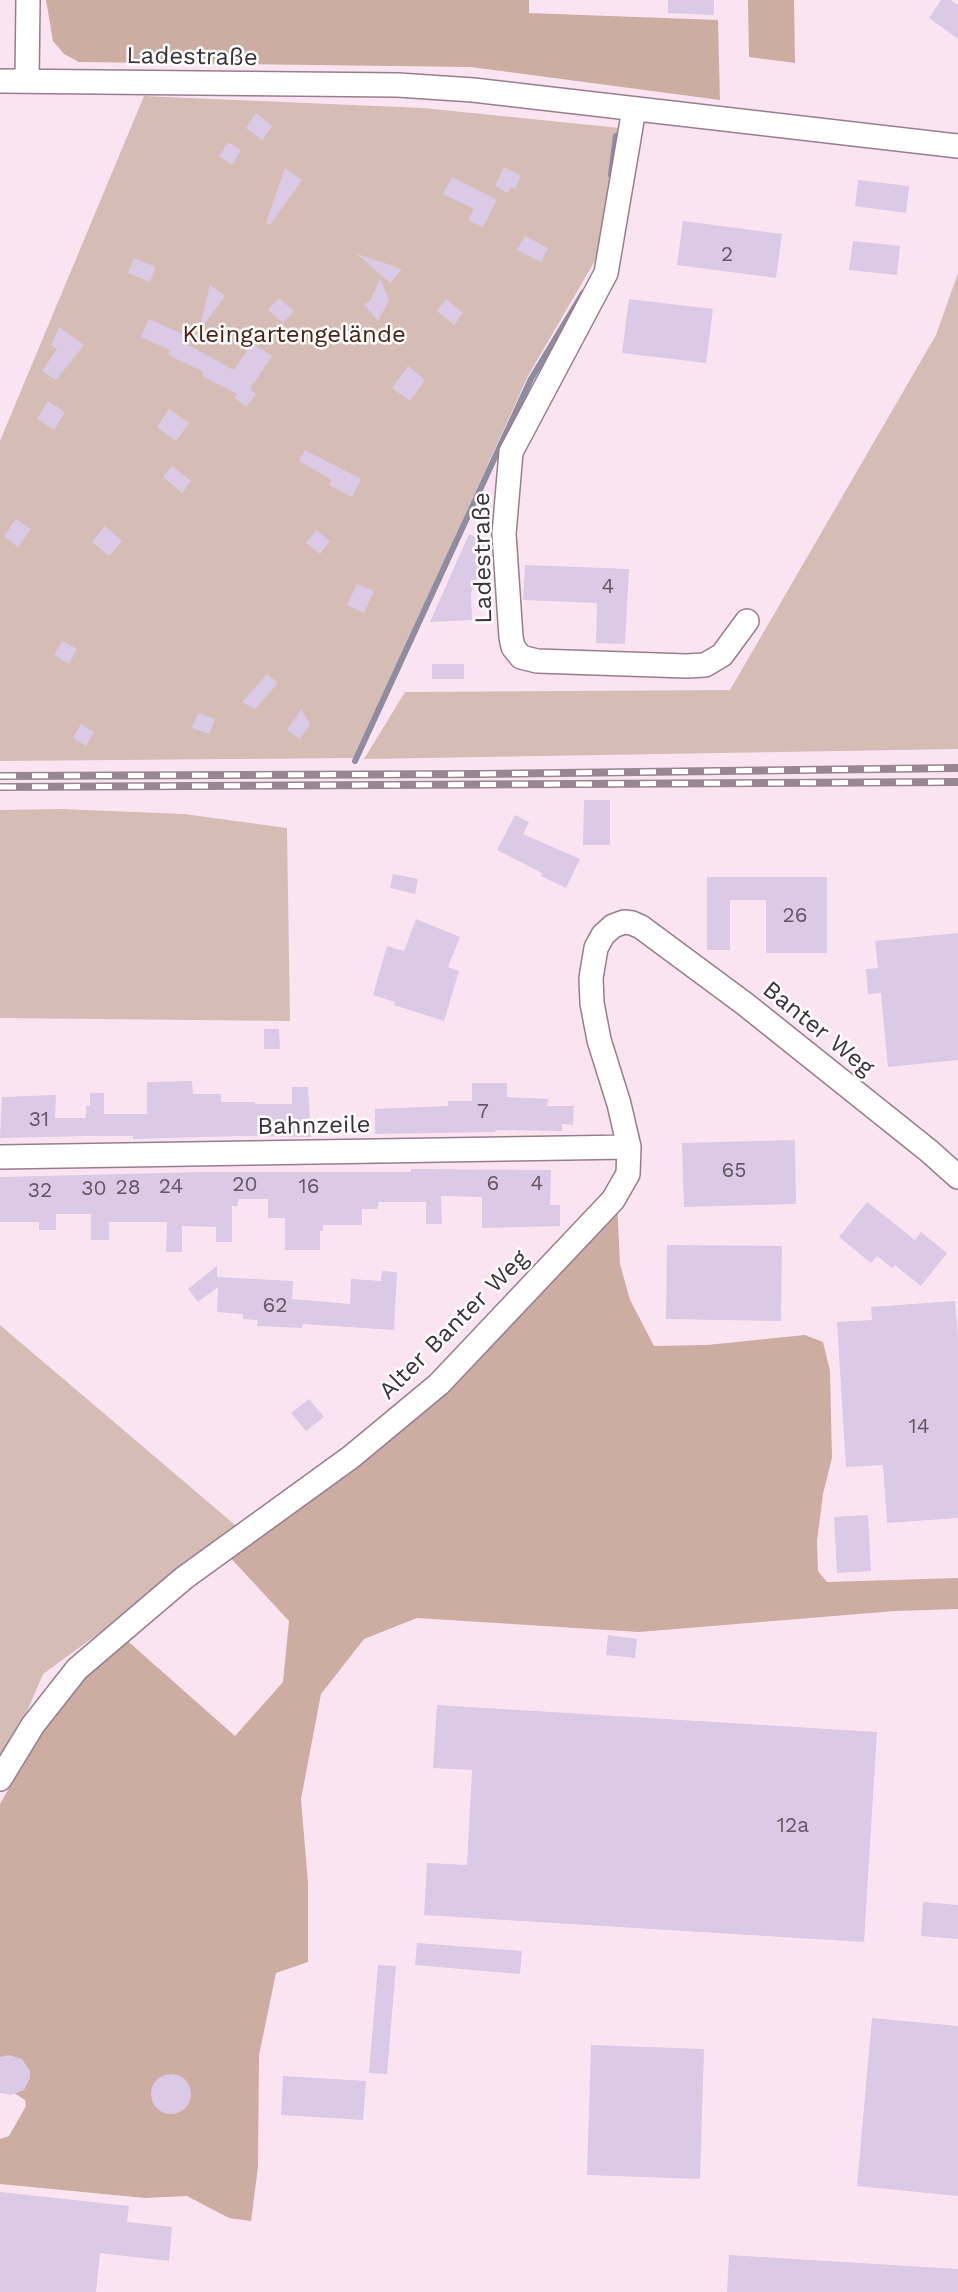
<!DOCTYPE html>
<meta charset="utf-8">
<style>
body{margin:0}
canvas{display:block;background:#fbe4f2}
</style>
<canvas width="958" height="2292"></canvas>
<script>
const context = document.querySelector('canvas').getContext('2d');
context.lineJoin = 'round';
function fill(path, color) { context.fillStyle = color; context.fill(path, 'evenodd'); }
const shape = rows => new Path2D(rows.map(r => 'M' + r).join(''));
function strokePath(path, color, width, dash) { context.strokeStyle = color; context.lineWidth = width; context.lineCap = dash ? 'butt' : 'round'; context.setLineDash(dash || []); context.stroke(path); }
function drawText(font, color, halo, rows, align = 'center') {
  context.font = font + ' "Work Sans",sans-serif'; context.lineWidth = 5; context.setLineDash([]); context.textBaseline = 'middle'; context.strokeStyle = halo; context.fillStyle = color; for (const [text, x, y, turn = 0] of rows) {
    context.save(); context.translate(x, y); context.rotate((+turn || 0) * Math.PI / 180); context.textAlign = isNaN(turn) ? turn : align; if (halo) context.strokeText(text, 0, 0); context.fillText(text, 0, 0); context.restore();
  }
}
const green = shape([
 [144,96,423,108,620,128,596,259,528,376,355,758,0,761,0,441],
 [958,273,958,749,364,759,405,692,730,690,936,335],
 [62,809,184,814,287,828,290,1021,0,1018,0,810],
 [0,1325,241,1530,43,1674,11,1749,0,1766]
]);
const forest = shape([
 [46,0,529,0,529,13,718,20,720,100,471,67,79,62,64,54,53,41],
 [748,0,794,0,795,63,749,57],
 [617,1200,620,1264,630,1300,654,1346,707,1345,805,1335,823,1342,830,1371,832,1458,823,1494,817,1541,818,1571,827,1582,958,1578,958,1609,895,1611,639,1632,417,1618,364,1639,321,1694,301,1799,308,1883,308,1962,276,1973,259,2055,258,2167,251,2221,229,2218,187,2196,145,2198,0,2184,0,2139,9,2136,26,2106,25,2100,0,2084,0,1804,39,1736,99,1658,122,1636,235,1736,283,1682,289,1621,226,1553,433,1400]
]);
const stream = shape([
 [611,175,616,136],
 [355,761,531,379,583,293]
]);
const building = shape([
 [668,0,714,0,714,15,668,13],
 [941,0,951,0,958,5,958,39,929,18],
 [256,113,272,126,262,140,246,128],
 [228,142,241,150,232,165,219,156],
 [504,167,521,176,515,189,511,187,508,193,495,186],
 [285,168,302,180,270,225,266,223],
 [452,177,497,200,483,227,468,220,474,209,443,194],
 [858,180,909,186,906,213,855,206],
 [683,221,782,234,776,278,677,265],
 [525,236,548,248,541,262,517,250],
 [853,241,900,246,897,275,849,270],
 [357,254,402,269,390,283],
 [134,258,156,267,150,282,128,273],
 [380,278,389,300,378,321,364,304,370,301],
 [210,285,225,296,200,330,199,330],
 [279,298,294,311,283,323,268,310],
 [446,299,463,313,454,325,437,311],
 [629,299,713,309,706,363,622,353],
 [149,319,191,338,188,345,234,370,252,343,272,356,250,389,256,394,246,407,234,397,237,394,202,376,204,372,168,355,170,350,141,337],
 [59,327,84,345,56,380,42,371,57,349,51,345],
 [408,366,425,380,410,401,392,388],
 [48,401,65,412,54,430,37,419],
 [169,409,189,423,176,441,157,427],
 [305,450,361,479,352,497,329,485,332,480,299,461],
 [172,466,191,481,182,493,163,477],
 [16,519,31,529,18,547,4,536],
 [105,526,122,541,109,556,92,542],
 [316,530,330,541,320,554,306,543],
 [469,534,491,544,491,548,471,593,472,620,430,622],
 [525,565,629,569,625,644,596,643,597,603,523,600],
 [357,584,374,591,364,613,347,605],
 [62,641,77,649,69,664,54,655],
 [432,664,464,664,464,679,432,679],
 [267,674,278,683,255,709,242,702],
 [301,709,310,724,300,739,287,730],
 [198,713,215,719,209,734,192,728],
 [81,724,94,732,86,746,73,738],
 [584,800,610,800,610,845,583,845],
 [515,815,529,822,523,834,580,859,566,888,541,876,542,873,497,850],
 [393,874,418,879,415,894,390,888],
 [707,877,827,877,827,953,766,953,766,900,730,900,730,950,707,950],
 [416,919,460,937,448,967,459,971,444,1021,394,1005,395,1002,373,995,387,946,404,951],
 [958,933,958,1060,888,1067,881,993,868,994,866,969,878,968,875,941],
 [264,1029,279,1029,280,1049,264,1049],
 [192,1081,193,1094,221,1094,221,1102,255,1102,255,1104,292,1104,292,1087,308,1087,311,1137,239,1136,133,1139,133,1136,89,1136,0,1138,2,1097,56,1095,55,1118,86,1118,86,1106,90,1106,90,1093,104,1093,104,1114,147,1114,147,1082],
 [472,1083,507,1083,507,1097,549,1099,546,1106,574,1106,573,1125,562,1124,562,1131,495,1130,496,1132,375,1134,375,1109,448,1106,448,1101,472,1101],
 [795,1140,796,1204,684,1207,682,1143],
 [411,1169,551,1170,550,1205,560,1205,560,1226,482,1228,482,1197,441,1196,442,1224,426,1224,426,1202,378,1202,378,1209,362,1209,362,1225,323,1225,323,1231,320,1231,320,1250,285,1250,285,1218,268,1218,268,1199,238,1199,238,1206,232,1206,232,1242,216,1242,216,1227,182,1226,182,1252,166,1252,167,1222,109,1222,109,1240,91,1240,91,1214,56,1214,56,1230,39,1230,39,1222,0,1222,0,1177,203,1172,411,1172],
 [867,1202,915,1240,921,1232,947,1253,921,1286,895,1265,892,1268,877,1256,871,1263,839,1237],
 [667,1245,782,1246,781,1321,666,1319],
 [217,1266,217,1277,293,1281,292,1299,350,1304,351,1279,381,1281,382,1271,397,1272,394,1330,303,1324,302,1328,257,1326,258,1320,243,1319,243,1314,217,1312,218,1287,198,1302,188,1289],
 [955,1301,958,1336,958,1518,887,1523,883,1465,846,1467,837,1322,872,1320,871,1307],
 [309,1399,324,1417,306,1431,291,1413],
 [868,1515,871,1571,837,1573,834,1517],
 [608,1635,637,1639,635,1658,606,1655],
 [437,1705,877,1732,864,1942,424,1915,427,1863,467,1865,472,1770,433,1768],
 [923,1902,958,1905,958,1939,921,1936],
 [417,1943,522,1951,520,1974,415,1965],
 [378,1965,396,1966,387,2074,369,2073],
 [872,2018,958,2026,958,2196,857,2186],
 [591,2045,704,2049,700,2179,587,2175],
 [9,2055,22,2059,30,2071,30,2078,24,2090,11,2095,0,2093,0,2057],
 '151 2094a20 20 0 1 1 40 0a20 20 0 1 1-40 0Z',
 [283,2076,366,2081,363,2120,281,2115],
 [0,2192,129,2206,127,2222,172,2227,169,2261,100,2253,96,2292,0,2292],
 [729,2255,958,2269,958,2292,727,2292]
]);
const minor = shape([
 [0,81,398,85,473,90,958,146],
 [27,81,28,0],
 [634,109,606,273,511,452,504,534,511,637,513,647,521,657,537,661,686,666,705,665,722,655,747,621],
 [0,1157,629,1147],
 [0,1779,33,1725,77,1669,184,1578,351,1457,439,1384,613,1200,628,1174,629,1147,619,1104,599,1040,592,1003,591,978,596,948,603,935,613,926,624,922,632,923,641,927,745,1004,929,1151,958,1177]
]);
const rail = shape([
 [0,776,480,774,958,768],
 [0,787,958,782]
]);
const numberNames = [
 ["2",727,255],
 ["4",608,587],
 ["26",795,916],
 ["7",483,1112],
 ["31",39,1120],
 ["65",734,1171],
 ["6",493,1184],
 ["4",537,1184],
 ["20",245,1185],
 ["24",171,1187],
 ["16",309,1187],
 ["28",128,1188],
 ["30",94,1189],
 ["32",40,1191],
 ["62",275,1306],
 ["14",919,1427],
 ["12a",793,1826]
];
const streetNames = [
 ["Ladestraße",192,57,1],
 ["Ladestraße",483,558,-91],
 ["Banter Weg",818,1029,39],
 ["Bahnzeile",314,1126,-1],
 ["Alter Banter Weg",454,1325,-45]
];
const parkNames = [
 ["Kleingartengelände",294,335]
];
fill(green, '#d5bdb6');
fill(forest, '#cdaca2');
strokePath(stream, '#8e8ca1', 6);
fill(building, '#dacae5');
strokePath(minor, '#987d8e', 26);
strokePath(minor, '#fff', 23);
strokePath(rail, '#988792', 8);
strokePath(rail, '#fff', 5, [16]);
drawText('21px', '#645864', null, numberNames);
drawText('24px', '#3d3239', '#fff', streetNames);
drawText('24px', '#4b1f12', '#fff', parkNames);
</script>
